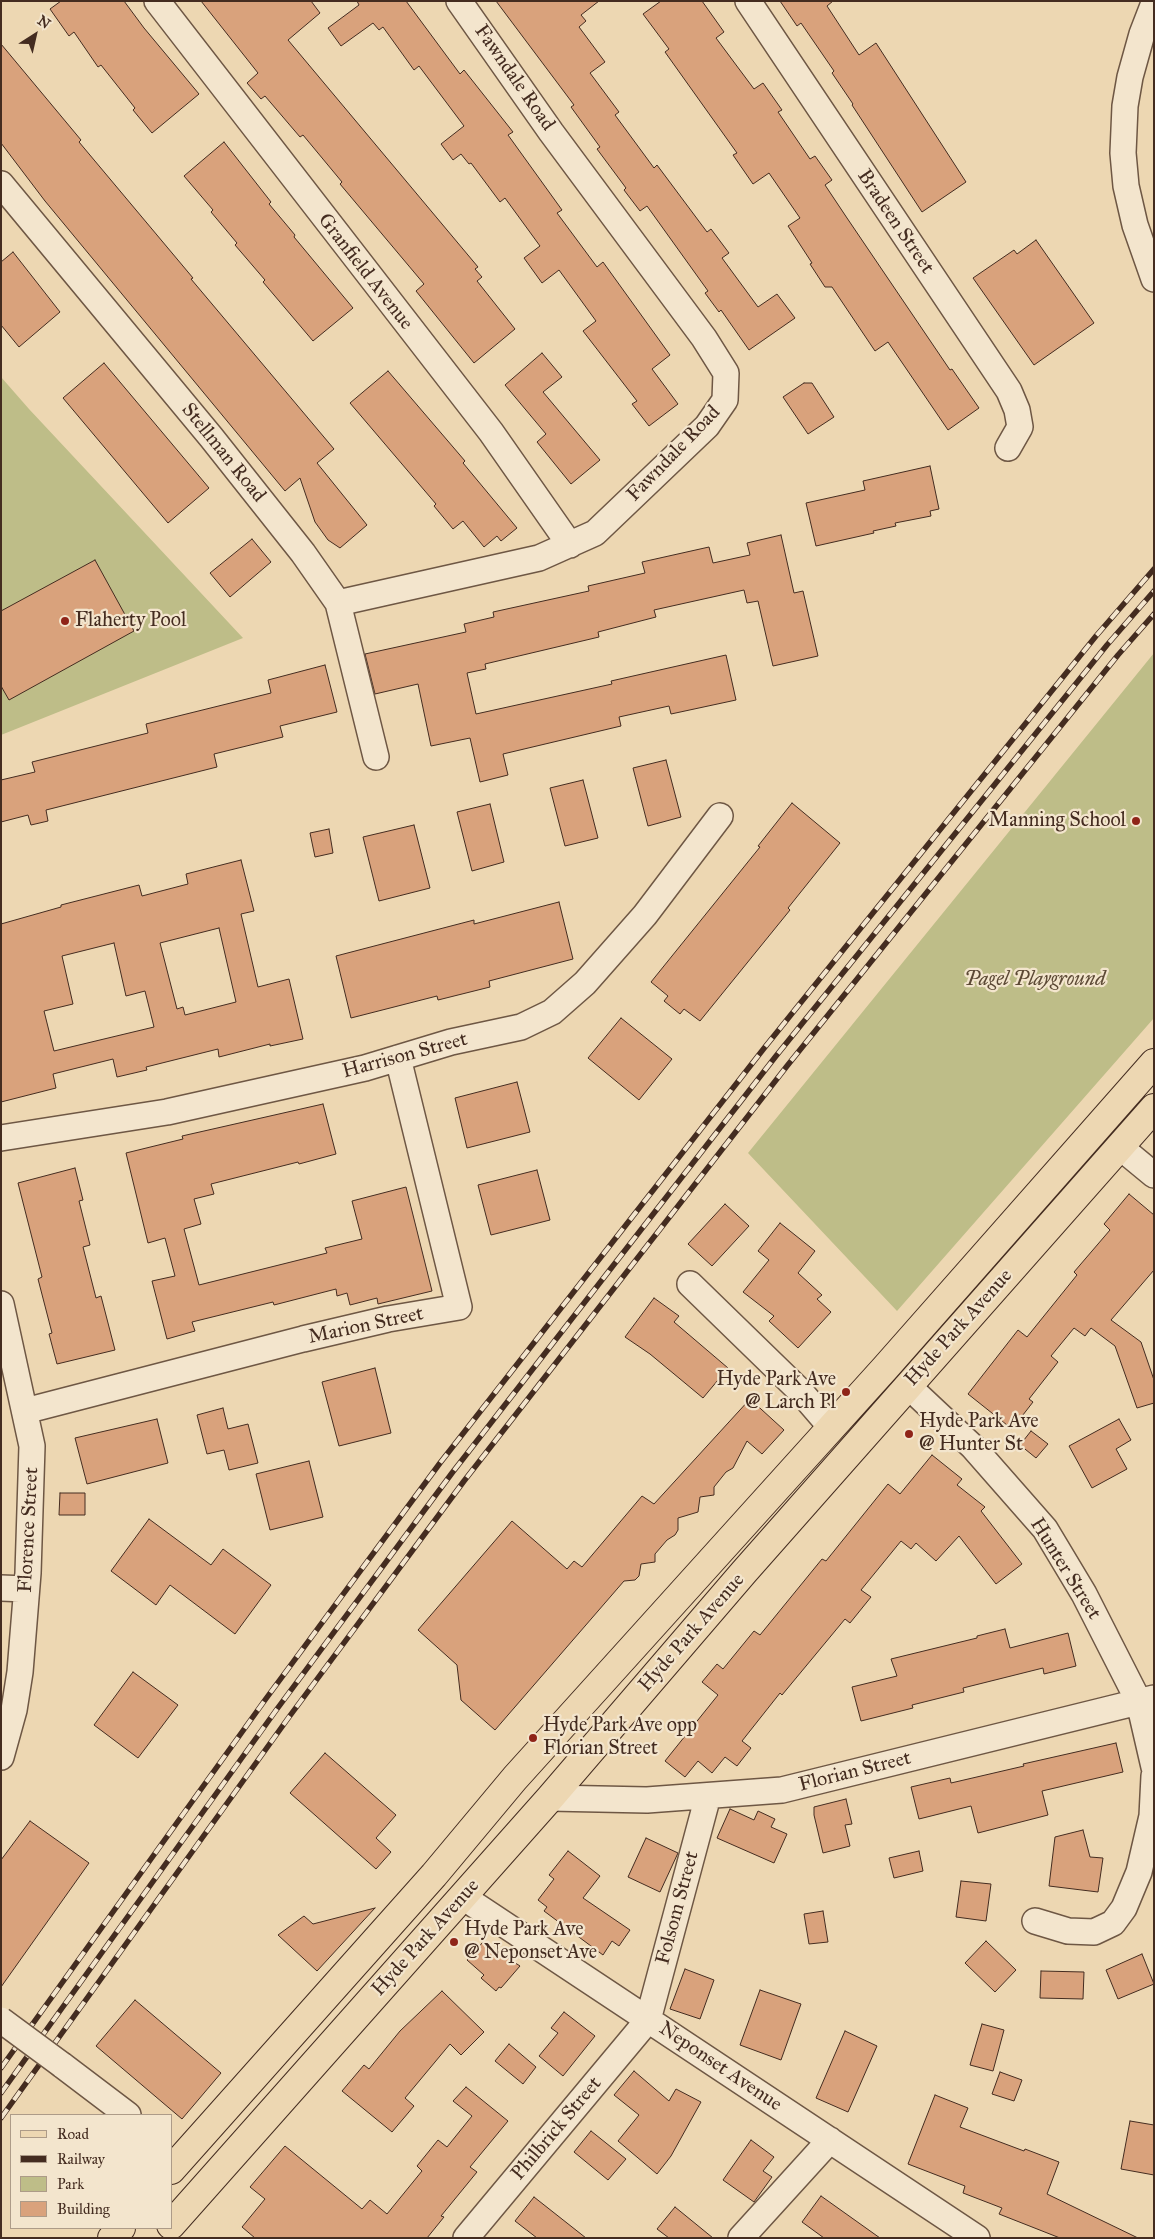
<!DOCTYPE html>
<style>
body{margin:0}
#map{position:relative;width:1155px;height:2239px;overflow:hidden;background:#edd7b2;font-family:"IM FELL Great Primer",serif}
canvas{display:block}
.frame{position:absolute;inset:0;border:2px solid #442c20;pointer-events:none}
.legend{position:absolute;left:10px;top:2114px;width:162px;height:115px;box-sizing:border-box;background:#f3e5cd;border:1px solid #ad9b88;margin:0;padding:6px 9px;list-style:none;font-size:15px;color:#442c20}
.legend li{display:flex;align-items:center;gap:10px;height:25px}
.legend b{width:25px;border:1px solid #ad9b88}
.north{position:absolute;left:10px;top:10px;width:50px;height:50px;-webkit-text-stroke:4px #f3e5cd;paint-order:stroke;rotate:35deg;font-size:14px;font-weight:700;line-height:20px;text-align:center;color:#442c20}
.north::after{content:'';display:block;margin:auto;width:18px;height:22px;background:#442c20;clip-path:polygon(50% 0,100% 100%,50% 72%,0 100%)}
</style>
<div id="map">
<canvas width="1155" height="2239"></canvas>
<div class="frame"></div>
<ul class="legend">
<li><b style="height:6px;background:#edd7b2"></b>Road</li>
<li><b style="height:6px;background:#442c20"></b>Railway</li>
<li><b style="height:14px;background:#bebd88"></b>Park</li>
<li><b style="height:14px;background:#d9a27c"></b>Building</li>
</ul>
<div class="north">N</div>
</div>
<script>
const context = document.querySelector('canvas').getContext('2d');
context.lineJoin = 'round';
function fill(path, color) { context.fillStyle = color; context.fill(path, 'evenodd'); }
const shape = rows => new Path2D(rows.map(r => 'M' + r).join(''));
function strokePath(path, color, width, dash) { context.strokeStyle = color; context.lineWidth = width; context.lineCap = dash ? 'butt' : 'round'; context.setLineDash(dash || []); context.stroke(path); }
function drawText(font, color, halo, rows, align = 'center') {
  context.font = font + ' "IM FELL Great Primer",serif'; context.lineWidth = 4.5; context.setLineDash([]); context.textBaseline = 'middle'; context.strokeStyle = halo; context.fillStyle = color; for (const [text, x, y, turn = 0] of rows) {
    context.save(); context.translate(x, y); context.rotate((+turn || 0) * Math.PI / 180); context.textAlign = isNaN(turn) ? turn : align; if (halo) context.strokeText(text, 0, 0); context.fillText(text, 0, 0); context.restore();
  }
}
const green = shape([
 [1,377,29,409,243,638,1,735],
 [1154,653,1154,1018,897,1311,748,1153]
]);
const building = shape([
 [61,1,124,1,144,28,199,94,152,133,133,110,135,108,101,65,98,67,74,32,69,36,50,9,61,1],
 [201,1,311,1,320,13,288,40,478,267,475,269,482,277,477,281,515,329,474,363,416,291,424,284,340,184,342,182,303,135,300,137,265,96,261,99,247,83,258,73,201,1],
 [357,1,406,1,460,74,464,70,513,132,508,135,562,210,557,213,597,267,603,262,670,355,652,369,678,404,649,426,632,404,637,401,583,331,596,321,559,270,542,283,524,258,540,246,505,198,500,202,471,163,469,164,461,154,453,160,441,144,464,126,419,66,414,70,383,27,379,30,373,23,341,46,328,28,359,5,357,1],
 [496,1,599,1,581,15,586,21,579,27,605,62,590,73,619,112,615,115,654,168,657,165,707,232,711,229,729,253,722,258,758,307,777,294,795,318,749,350,721,310,719,312,705,293,708,291,647,206,640,211,624,190,626,188,597,149,600,147,571,107,574,105,496,1],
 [661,1,702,1,724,32,716,38,754,89,763,83,782,110,778,112,810,159,815,156,832,180,825,185,847,218,950,370,952,369,979,408,948,430,888,342,875,351,832,287,825,287,810,264,812,263,788,226,800,218,769,173,753,184,733,155,737,153,665,52,669,49,643,14,661,1],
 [780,1,833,1,827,6,859,55,876,43,966,182,922,212,852,105,853,104,832,73,834,71,801,23,797,26,780,1],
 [1,44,81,140,79,142,193,278,191,279,334,449,317,463,367,525,340,548,328,540,315,522,300,478,285,491,45,201,1,143,1,44],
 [224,142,271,202,269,204,295,235,294,237,353,308,313,341,263,282,265,280,235,245,237,243,211,212,213,210,184,176,224,142],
 [1036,240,1094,323,1034,365,973,278,1014,250,1017,254,1036,240],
 [13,252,60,312,19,347,1,325,1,262,13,252],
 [542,353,562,377,543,392,600,460,571,484,537,442,546,434,505,385,542,353],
 [104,363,209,488,168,523,63,398,104,363],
 [388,371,465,461,463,463,517,528,501,541,497,536,484,547,463,521,453,529,434,506,436,504,350,403,388,371],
 [804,383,812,383,834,417,808,434,783,397,804,383],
 [930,466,939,509,930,511,931,516,895,523,896,526,873,531,874,533,816,546,806,503,865,490,863,481,930,466],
 [781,535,794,593,803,591,818,656,773,666,758,601,747,603,744,590,654,610,656,617,598,632,599,637,485,664,486,669,467,673,476,714,612,684,611,681,726,655,736,700,671,714,669,706,619,717,621,726,503,754,508,775,480,782,470,738,431,746,418,684,375,694,365,654,466,632,464,624,494,617,493,612,589,591,588,586,645,573,642,562,709,547,713,563,750,555,747,543,781,535],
 [252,539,271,562,230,597,210,573,252,539],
 [95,560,134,631,9,700,1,686,1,611,95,560],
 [325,665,337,712,280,726,283,737,214,754,217,767,46,810,48,821,31,825,28,815,1,822,1,780,35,772,32,762,148,733,146,724,271,693,268,680,325,665],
 [666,760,681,817,648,826,633,768,666,760],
 [583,780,598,838,565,846,550,788,583,780],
 [792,803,840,843,788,908,790,910,700,1021,684,1009,680,1014,664,1001,668,996,651,982,760,847,758,846,792,803],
 [490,804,504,862,472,871,457,812,490,804],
 [414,825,430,888,379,901,363,837,414,825],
 [329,829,333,853,315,857,310,833,329,829],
 [241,860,254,911,241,914,258,987,289,979,303,1039,270,1046,270,1044,219,1057,218,1049,146,1067,147,1070,117,1077,113,1059,53,1074,56,1088,1,1102,1,924,61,907,61,905,139,885,142,896,188,884,186,874,241,860],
 [219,928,236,1002,185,1015,183,1007,177,1009,160,943,219,928],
 [114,943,126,996,145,991,154,1027,54,1051,44,1011,73,1004,62,956,114,943],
 [559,902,573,959,489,981,490,987,438,1000,437,996,351,1018,336,956,474,920,474,924,559,902],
 [621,1018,672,1059,639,1100,588,1058,621,1018],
 [517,1082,530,1132,467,1148,455,1098,517,1082],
 [323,1104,336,1154,299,1164,298,1162,211,1184,214,1194,194,1199,201,1224,184,1229,199,1285,327,1253,325,1248,362,1239,352,1201,406,1187,432,1291,378,1304,377,1298,350,1305,347,1293,337,1296,336,1289,274,1305,273,1302,192,1322,195,1331,167,1339,152,1281,175,1276,165,1238,148,1243,126,1153,183,1139,182,1136,323,1104],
 [75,1168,83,1200,79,1201,90,1245,83,1247,96,1298,101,1296,115,1350,57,1364,49,1334,52,1333,38,1279,42,1277,18,1183,75,1168],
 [537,1170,550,1220,491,1235,478,1185,537,1170],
 [1129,1194,1154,1215,1154,1270,1111,1320,1141,1342,1154,1380,1154,1403,1137,1408,1115,1346,1091,1328,1085,1336,1074,1328,1051,1356,1058,1362,1029,1399,1033,1402,1012,1429,968,1394,1018,1330,1027,1337,1077,1275,1074,1272,1110,1230,1104,1224,1129,1194],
 [725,1204,749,1226,712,1266,688,1244,725,1204],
 [780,1223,815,1251,798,1273,822,1295,817,1299,831,1312,798,1348,769,1321,774,1316,743,1292,769,1260,758,1251,780,1223],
 [654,1298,679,1316,674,1322,728,1368,703,1398,650,1354,625,1337,654,1298],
 [375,1368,391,1433,339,1446,322,1382,375,1368],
 [750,1399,784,1430,762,1454,747,1441,733,1468,726,1472,714,1487,714,1495,700,1497,698,1512,678,1518,678,1530,675,1535,667,1540,655,1554,655,1562,641,1564,639,1576,635,1580,624,1581,495,1730,461,1700,457,1665,418,1630,512,1521,567,1569,574,1561,582,1567,642,1496,654,1504,750,1399],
 [223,1408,228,1429,248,1424,258,1463,229,1470,224,1450,207,1454,197,1415,223,1408],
 [157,1419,168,1463,87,1484,75,1438,157,1419],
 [1119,1419,1131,1440,1116,1449,1127,1469,1092,1488,1069,1446,1119,1419],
 [1031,1431,1048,1444,1036,1458,1020,1445,1031,1431],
 [932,1455,962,1479,957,1485,985,1507,981,1511,1022,1564,996,1584,959,1536,936,1561,916,1543,911,1549,901,1541,861,1590,871,1597,850,1623,845,1619,782,1695,780,1693,742,1741,751,1748,737,1766,725,1757,712,1773,698,1761,685,1777,665,1761,718,1695,702,1682,717,1664,723,1669,754,1631,760,1635,822,1559,826,1561,888,1484,900,1494,932,1455],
 [309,1461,323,1517,270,1530,256,1474,309,1461],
 [60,1493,85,1493,85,1515,59,1515,60,1493],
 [149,1519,211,1565,223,1549,271,1585,235,1634,170,1585,156,1605,111,1571,149,1519],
 [1005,1629,1010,1648,1068,1633,1076,1666,1044,1674,1043,1668,963,1688,964,1692,912,1705,913,1708,861,1721,852,1687,897,1676,891,1659,977,1638,977,1636,1005,1629],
 [133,1672,178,1705,138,1758,94,1725,133,1672],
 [1116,1743,1123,1772,1042,1791,1048,1815,978,1833,971,1806,919,1819,911,1787,950,1778,951,1783,1024,1766,1023,1764,1116,1743],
 [325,1753,396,1815,376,1838,391,1852,376,1869,290,1793,325,1753],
 [846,1799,852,1824,845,1825,850,1846,823,1853,814,1815,814,1807,846,1799],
 [730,1809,754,1820,758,1811,775,1819,771,1827,787,1834,774,1863,717,1838,730,1809],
 [30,1821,89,1863,1,1987,1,1860,30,1821],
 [1083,1830,1090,1857,1103,1858,1098,1892,1049,1886,1055,1837,1083,1830],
 [646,1838,678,1853,660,1892,628,1877,646,1838],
 [568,1851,600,1876,583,1898,630,1930,619,1946,612,1941,603,1955,544,1911,547,1907,538,1900,554,1879,549,1875,568,1851],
 [919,1851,923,1871,894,1878,889,1858,919,1851],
 [961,1881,991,1884,986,1921,956,1917,961,1881],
 [375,1908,317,1971,278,1935,304,1916,313,1924,375,1908],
 [823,1911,828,1942,809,1944,804,1914,823,1911],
 [986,1941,1016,1970,995,1992,965,1963,986,1941],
 [483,1942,520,1966,501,1988,499,1987,496,1991,481,1978,484,1975,467,1960,483,1942],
 [1142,1954,1154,1984,1118,1999,1106,1970,1142,1954],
 [685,1969,714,1980,700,2019,670,2009,685,1969],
 [1041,1971,1084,1972,1083,1999,1040,1998,1041,1971],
 [760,1990,801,2004,781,2060,740,2045,760,1990],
 [442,1991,484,2032,461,2055,450,2044,405,2098,414,2106,392,2132,342,2091,364,2065,369,2069,400,2031,442,1991],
 [135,2000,221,2073,182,2119,96,2046,135,2000],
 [564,2012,595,2036,563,2076,539,2056,558,2033,551,2028,564,2012],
 [982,2024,1004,2030,993,2071,970,2065,982,2024],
 [845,2031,877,2046,848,2112,816,2098,845,2031],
 [509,2044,536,2067,523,2084,495,2061,509,2044],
 [634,2071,669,2101,676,2089,701,2102,671,2156,657,2174,618,2141,639,2115,614,2095,634,2071],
 [1000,2072,1022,2080,1014,2101,992,2094,1000,2072],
 [466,2087,508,2121,470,2167,477,2172,441,2216,444,2217,427,2238,255,2238,242,2227,265,2199,250,2187,285,2146,362,2209,370,2200,387,2214,422,2171,417,2166,438,2140,447,2147,472,2116,453,2101,466,2087],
 [935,2095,968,2108,960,2127,1024,2151,1025,2149,1059,2162,1047,2194,1138,2238,1060,2238,999,2214,1002,2208,963,2193,965,2186,908,2164,935,2095],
 [1130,2121,1154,2125,1154,2175,1121,2169,1130,2121],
 [591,2131,626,2159,608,2180,574,2152,591,2131],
 [751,2140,774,2157,763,2171,772,2177,754,2202,723,2180,751,2140],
 [821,2196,880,2238,824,2238,802,2222,821,2196],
 [534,2197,586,2238,537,2238,515,2221,534,2197],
 [675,2207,713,2238,669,2238,657,2229,675,2207]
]);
const minor = shape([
 [157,1,491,432,570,545],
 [748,1,1009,391,1017,410,1020,427,1008,448],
 [1154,3,1142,34,1130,77,1125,106,1123,153,1126,186,1135,225,1154,279],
 [1,184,211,437,303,553,338,603,376,757],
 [338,603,539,558,595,533,707,426,725,400,726,373,704,338,551,132,459,1],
 [1,1138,167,1112,365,1068,451,1042,521,1027,552,1012,585,983,645,915,720,816],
 [1120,1147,1154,1175],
 [690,1284,800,1391,831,1427],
 [1,1304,32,1446,28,1573,20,1672,14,1710,1,1757],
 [908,1386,973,1447,1045,1529,1084,1594,1139,1702,1154,1767],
 [25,1411,303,1339,388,1319,459,1307,398,1058],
 [1,1588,26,1589],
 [550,1798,647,1800,782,1790,1154,1698],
 [463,1897,977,2238],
 [1035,1921,1068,1931,1094,1932,1113,1923,1124,1908,1139,1872,1152,1816,1154,1776],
 [62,2065,128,2115],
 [466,2238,648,2020,708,1796],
 [741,2238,830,2140]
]);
const primary = shape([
 [171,2170,434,1875,515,1778,886,1367,1154,1063],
 [171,2225,550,1798,744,1572,1154,1108],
 [112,2238,121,2228]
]);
const rail = shape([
 [1,2068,265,1700,440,1463,765,1047,1096,636,1154,569],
 [1,2093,277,1709,452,1473,776,1056,1107,645,1154,591],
 [1,2118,289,1717,464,1481,787,1066,1118,655,1154,614]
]);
const minorBridge = shape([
 [1,2020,62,2065]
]);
const markers = [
 [65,621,5,"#8f2418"],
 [1136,821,5,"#8f2418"],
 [846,1392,5,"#8f2418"],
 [909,1434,5,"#8f2418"],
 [533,1738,5,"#8f2418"],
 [454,1942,5,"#8f2418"]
];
const streetNames = [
 ["Fawndale Road",514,78,55],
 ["Bradeen Street",895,222,56],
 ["Granfield Avenue",365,272,52],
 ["Stellman Road",223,453,51],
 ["Fawndale Road",674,454,-46],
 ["Harrison Street",405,1056,-15],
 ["Marion Street",366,1326,-12],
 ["Hyde Park Avenue",959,1328,-48],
 ["Florence Street",29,1530,-87],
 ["Hunter Street",1065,1569,58],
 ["Hyde Park Avenue",692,1633,-49],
 ["Florian Street",855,1772,-14],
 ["Folsom Street",678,1908,-75],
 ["Hyde Park Avenue",426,1938,-48],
 ["Neponset Avenue",720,2067,34],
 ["Philbrick Street",557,2129,-50]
];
const poiNames = [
 ["Flaherty Pool",75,621],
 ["Manning School",1126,821,"right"],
 ["Hyde Park Ave",836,1380,"right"],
 ["@ Larch Pl",836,1403,"right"],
 ["Hyde Park Ave",919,1422],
 ["@ Hunter St",919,1445],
 ["Hyde Park Ave opp",543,1726],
 ["Florian Street",543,1749],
 ["Hyde Park Ave",464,1930],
 ["@ Neponset Ave",464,1953]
];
const parkNames = [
 ["Pagel Playground",1035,980]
];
fill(green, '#bebd88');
fill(building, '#d9a27c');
strokePath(building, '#442c20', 1);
strokePath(minor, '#6e5744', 28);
strokePath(primary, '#442c20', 30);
strokePath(minor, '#f3e5cd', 25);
strokePath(primary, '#edd7b2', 28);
strokePath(rail, '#442c20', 5.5);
strokePath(rail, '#f3e5cd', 4, [11]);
strokePath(minorBridge, '#6e5744', 28, []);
strokePath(minorBridge, '#f3e5cd', 25);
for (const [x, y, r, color] of markers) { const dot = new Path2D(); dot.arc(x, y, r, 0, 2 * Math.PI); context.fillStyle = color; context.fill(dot); strokePath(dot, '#f3e5cd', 2); }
drawText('20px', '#442c20', '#f3e5cd', streetNames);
drawText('20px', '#442c20', '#f3e5cd', poiNames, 'left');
drawText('italic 20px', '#5c4935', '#f3e5cd', parkNames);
</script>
